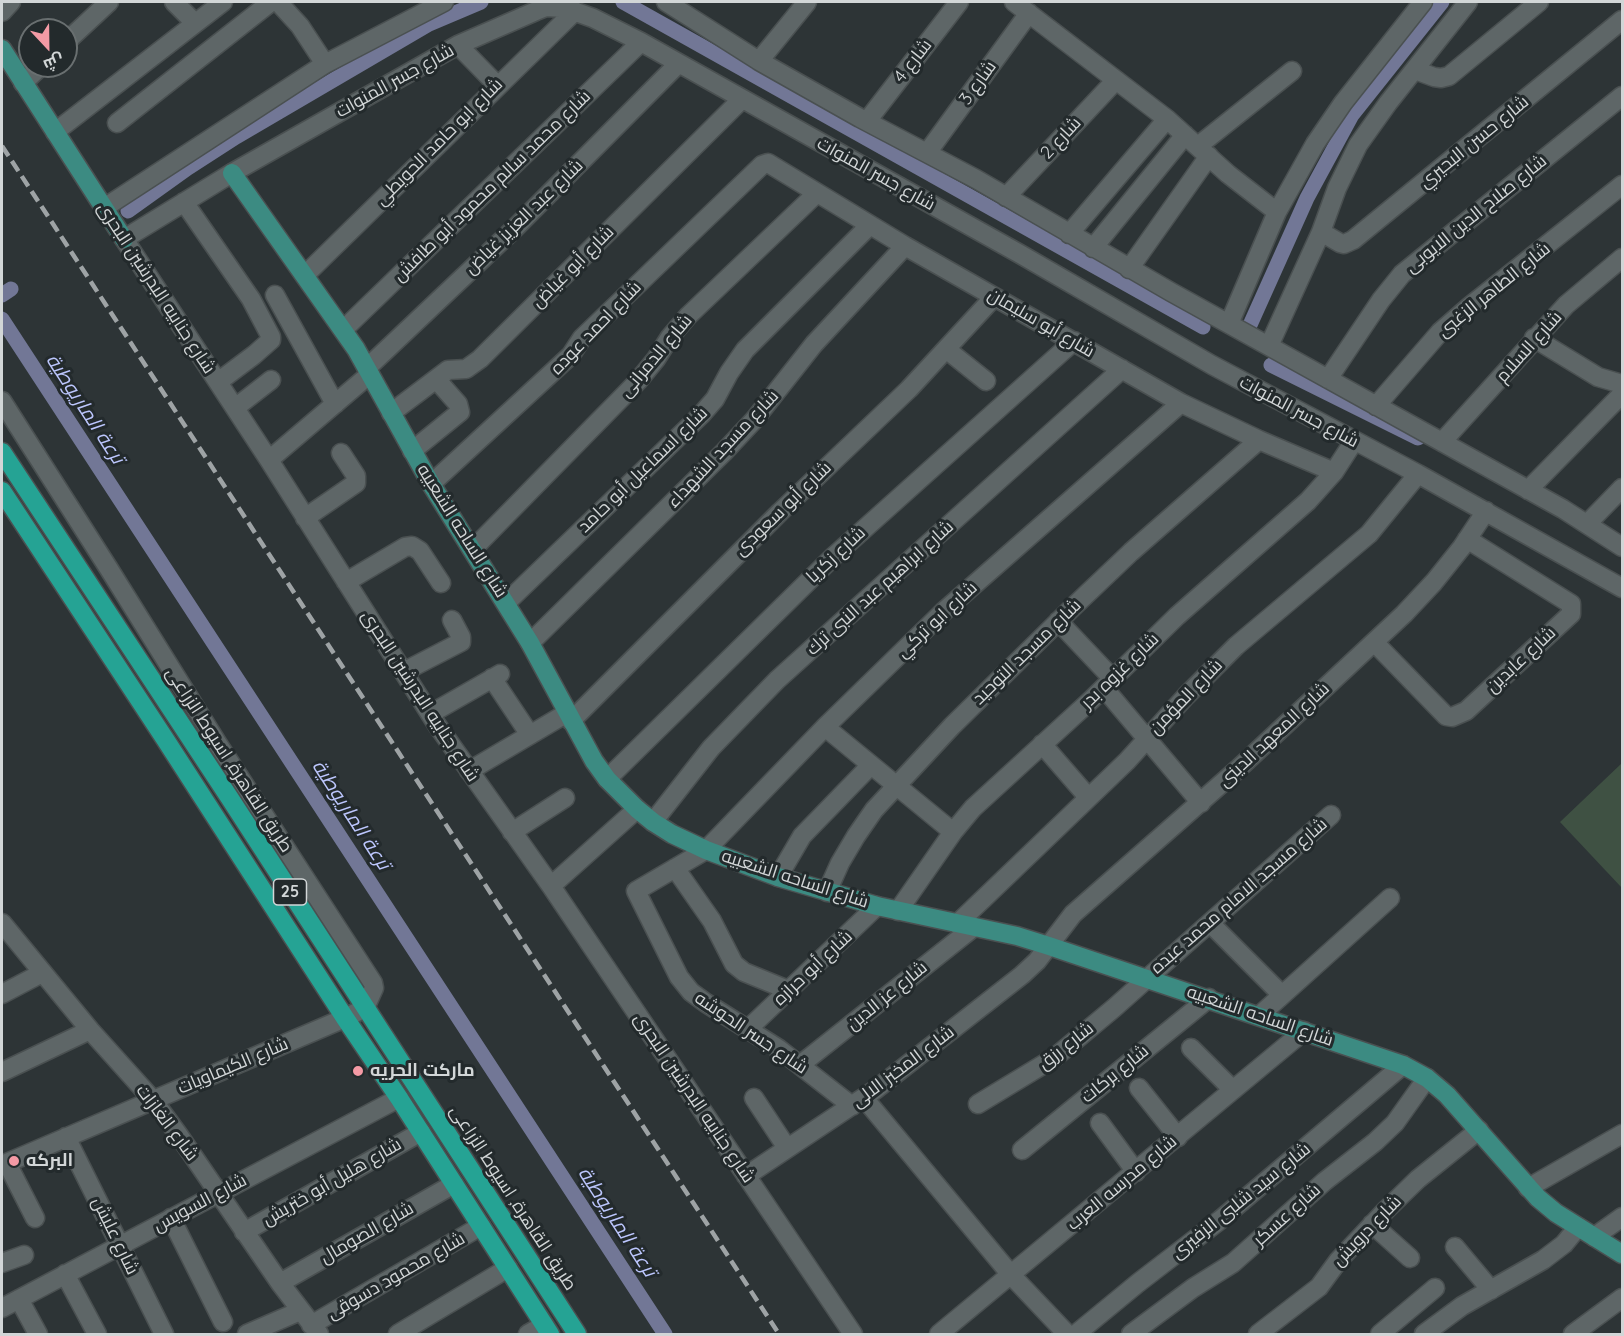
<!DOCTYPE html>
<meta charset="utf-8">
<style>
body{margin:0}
#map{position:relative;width:1624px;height:1336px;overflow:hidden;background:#2d3436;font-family:Quicksand,Cairo,sans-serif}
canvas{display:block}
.frame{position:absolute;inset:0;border:3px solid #d2d6d7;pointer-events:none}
.north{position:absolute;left:18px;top:18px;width:60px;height:60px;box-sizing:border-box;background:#232a2c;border:2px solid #696f70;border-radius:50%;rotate:158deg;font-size:16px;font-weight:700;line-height:24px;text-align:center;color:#d2d6d7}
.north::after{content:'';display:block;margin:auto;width:21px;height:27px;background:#f49aa5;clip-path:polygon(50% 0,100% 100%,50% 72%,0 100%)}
</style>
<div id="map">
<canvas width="1624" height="1336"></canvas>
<div class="frame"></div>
<div class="north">ش</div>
</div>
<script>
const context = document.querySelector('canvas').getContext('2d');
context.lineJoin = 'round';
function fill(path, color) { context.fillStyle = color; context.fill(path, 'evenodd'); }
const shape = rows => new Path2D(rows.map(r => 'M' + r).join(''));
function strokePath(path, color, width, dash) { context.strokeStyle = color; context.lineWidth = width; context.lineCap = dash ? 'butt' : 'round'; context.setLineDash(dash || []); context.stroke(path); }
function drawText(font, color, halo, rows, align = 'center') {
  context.font = font + ' Quicksand,Cairo,sans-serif'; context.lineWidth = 6; context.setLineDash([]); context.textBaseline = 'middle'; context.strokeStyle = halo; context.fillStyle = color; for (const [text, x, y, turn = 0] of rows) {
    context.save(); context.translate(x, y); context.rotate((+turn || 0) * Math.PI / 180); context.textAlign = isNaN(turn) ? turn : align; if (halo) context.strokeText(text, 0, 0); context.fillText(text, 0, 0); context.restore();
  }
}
const green = shape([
 [1622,763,1622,888,1560,822]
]);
const canal = shape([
 [623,2,1203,327],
 [128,211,188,168,236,137,429,24,481,2],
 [2,295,11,289],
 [2,319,665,1334],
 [1250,325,1307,198,1352,115,1442,2],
 [1271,365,1418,438]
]);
const minor = shape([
 [174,2,195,23],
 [278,2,300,26,325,64],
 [666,2,759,61,860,118,976,179,1171,292,1563,509,1622,547],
 [1014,2,1167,119,1228,174,1277,212],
 [2,12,11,2],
 [66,42,109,2],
 [458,45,497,85],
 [759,61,807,2],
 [1415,70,1434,77,1441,78,1449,76,1539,2],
 [23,83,41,66],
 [867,121,959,2],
 [117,123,271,2],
 [55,132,223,2],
 [1198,146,1292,71],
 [927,153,1029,13],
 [1006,197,1116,80],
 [184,202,251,299,271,337,271,340,254,355,218,382],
 [104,208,325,64,444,2],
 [1321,232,1340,243,1344,244,1353,240,1622,20],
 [1069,234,1167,119],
 [1093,248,1185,135],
 [1129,269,1209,156],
 [305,275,575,11],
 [275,295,335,404],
 [1229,324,1277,212,1315,144,1343,103,1423,2],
 [343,330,641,42],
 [1534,338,1598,377,1622,384],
 [1269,346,1321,232,1337,188,1358,145,1388,103,1468,2],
 [946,349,986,381],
 [367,368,515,228,678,64],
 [1328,379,1381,300,1402,274,1622,96],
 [2,401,109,569,218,744,373,983,374,988,365,1008,345,1018,2,1165],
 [1376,406,1440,332,1470,306,1622,185],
 [235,408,271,380],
 [391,413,448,370,466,369,480,359,742,99],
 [1442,442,1566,305,1622,258],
 [412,451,460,412,458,404,436,379],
 [269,460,370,374],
 [431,484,571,355,582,338,762,165,768,163,905,246,1181,403,1259,440,1334,472],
 [1528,490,1622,394],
 [305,518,356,483,356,476,341,453],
 [1587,524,1622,488],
 [473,549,638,381,656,359,670,337,688,316,817,193],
 [346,582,405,547,412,546,420,551,441,583],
 [506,603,701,415,715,399,729,373,745,350,870,225],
 [1058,621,1113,679],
 [1374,642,1446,716,1452,717,1466,711,1571,614,1571,604,1467,539],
 [530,643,724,452,754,420,814,344,905,246],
 [403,672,461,642,461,637,452,620],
 [492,678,530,735],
 [1104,688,1201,803],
 [430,714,500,674],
 [571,721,780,512,909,389,994,297],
 [825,727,953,832],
 [1042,744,1088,797],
 [469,771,567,713],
 [607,779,834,556,1074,341],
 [653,822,711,748,777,680,1122,369],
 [512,832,565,798],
 [675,868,712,921,734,964,744,972,788,990],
 [778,877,802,836,871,765],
 [551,886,637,809],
 [827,892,840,863,856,836,874,810,952,726,1071,609,1131,552,1259,440],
 [898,911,953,832,973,808,1090,701,1177,616,1308,501,1334,472,1354,441],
 [2,923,90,1030,153,1100,178,1134,280,1283,319,1334],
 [1210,923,1282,995],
 [957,924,1127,761,1186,696,1236,646,1369,534,1418,474],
 [2,994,42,973],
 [1259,1016,1390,898],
 [748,1029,877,906],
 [1191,1048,1233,1090],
 [800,1065,974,927],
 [2,1072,90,1030],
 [1139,1088,1178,1137],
 [754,1098,787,1148],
 [864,1098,1012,1276,1067,1334],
 [978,1104,1054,1058,1114,1008,1331,815],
 [852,1106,779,1049,706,1003,691,992,679,977,636,891,706,850,825,727,943,612,1181,403],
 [1100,1123,1136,1172],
 [66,1137,164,1334],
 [1022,1150,1209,998],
 [7,1163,35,1218],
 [746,1176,875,1090,1022,975,1037,961,1073,914,1238,769,1404,614,1434,582,1462,547,1486,511],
 [1528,1188,1622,1134],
 [171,1218,223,1322],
 [1372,1224,1410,1258],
 [244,1232,421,1132],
 [1594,1237,1622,1217],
 [1455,1247,1491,1290],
 [2,1263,24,1255],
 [65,1274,97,1334],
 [280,1283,454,1184],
 [19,1299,38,1334],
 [2,1308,399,1098],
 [311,1325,481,1226],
 [247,1334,300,1311],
 [398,1334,508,1268],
 [528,1334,544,1325],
 [853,1334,551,886,437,725,269,460,124,239,232,173,458,45,536,11,546,7,565,8,593,18,641,42,1020,254,1212,365,1418,474,1622,588],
 [939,1334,1304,1031],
 [1076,1334,1138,1283,1220,1220,1403,1065],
 [1131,1334,1193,1288,1233,1263,1325,1181,1375,1142,1395,1123,1427,1078],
 [1258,1334,1319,1287,1338,1261,1386,1210,1418,1179,1479,1130],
 [1380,1334,1435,1288],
 [1424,1334,1462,1306,1543,1260,1564,1244,1578,1227],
 [1573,1334,1622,1298]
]);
const major = shape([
 [2,49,124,239],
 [232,173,356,349,431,484,530,643,594,761,607,779,637,809,653,822,672,834,706,850,778,877,877,906,1017,936,1049,946,1403,1065,1427,1078,1447,1095,1538,1198,1556,1213,1622,1254]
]);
const highway = shape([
 [2,452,229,797,577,1334],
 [2,491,165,739,345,1018,399,1098,550,1334]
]);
const rail = shape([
 [2,146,779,1334]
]);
const markers = [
 [358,1071,6,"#f49aa5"],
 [14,1161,6,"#f49aa5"]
];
const shields = [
 [290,892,33]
];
const shieldNames = [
 ["25",290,892]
];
const streetNames = [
 ["شارع 4",913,61,-52],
 ["شارع جسر المنوات",395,81,-29],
 ["شارع 3",978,83,-54],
 ["شارع 2",1061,138,-47],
 ["شارع ابو حامد الحويطي",439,142,-45],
 ["شارع حسن البحيري",1474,142,-39],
 ["شارع جسر المنوات",876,174,29],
 ["شارع محمد سالم محمود أبو طافش",492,186,-44],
 ["شارع صلاح الدين الايوبى",1476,214,-39],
 ["شارع عبد العزيز غياض",524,217,-44],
 ["شارع أبو غياض",573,267,-45],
 ["شارع جنابيه البدرشين البحرى",156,288,57],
 ["شارع الطاهر الزغبى",1494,290,-39],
 ["شارع أبو سليمان",1041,323,30],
 ["شارع احمد عوده",596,328,-46],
 ["شارع السلام",1529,347,-48],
 ["شارع الدمرانى",656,356,-50],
 ["شارع جسر المنوات",1299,412,28],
 ["شارع مسجد الشهداء",723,449,-47],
 ["شارع اسماعيل أبو حامد",643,470,-44],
 ["شارع أبو سعودى",783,509,-44],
 ["شارع الساحه الشعبيه",462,531,58],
 ["شارع زكريا",836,555,-43],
 ["شارع ابراهيم عبد النبى ترك",880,588,-42],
 ["شارع ابو تركي",937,620,-43],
 ["شارع مسجد التوحيد",1027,652,-44],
 ["شارع عابدين",1521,660,-43],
 ["شارع غزوه بدر",1120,671,-44],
 ["شارع جنابيه البدرشين البحرى",420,696,57],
 ["شارع المؤمن",1186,697,-46],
 ["شارع المعهد الدينى",1274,735,-43],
 ["طريق القاهرة, اسيوط الزراعى",229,760,57],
 ["شارع الساحه الشعبيه",795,879,18],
 ["شارع مسجد الامام محمد عبده",1239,896,-41],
 ["شارع أبو حرازه",813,968,-43],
 ["شارع عز الدين",887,996,-39],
 ["شارع الساحه الشعبيه",1260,1016,19],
 ["شارع جسر الحوشه",751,1033,34],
 ["شارع رزق",1066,1046,-38],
 ["شارع الكيماويات",233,1066,-23],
 ["شارع المخبز الالى",903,1067,-37],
 ["شارع بركات",1115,1074,-39],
 ["شارع جنابيه البدرشين البحرى",694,1098,56],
 ["شارع الغازات",167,1123,53],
 ["شارع هليل أبو ختريش",332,1182,-30],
 ["شارع مدرسه العرب",1122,1183,-40],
 ["طريق القاهرة, اسيوط الزراعى",513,1198,57],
 ["شارع سيد شلبى الزفيرى",1241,1201,-39],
 ["شارع السويس",200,1203,-28],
 ["شارع عسكر",1287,1215,-42],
 ["شارع درويش",1367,1231,-46],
 ["شارع الصومال",367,1233,-30],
 ["شارع عليش",115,1236,64],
 ["شارع محمود دسوقى",396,1276,-30]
];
const poiNames = [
 ["ماركت الحريه",370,1071],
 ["البركه",26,1161]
];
const waterNames = [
 ["ترعة الماريوطية",85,409,57],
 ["ترعة الماريوطية",351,815,57],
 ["ترعة الماريوطية",617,1222,57]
];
fill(green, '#3f5143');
strokePath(canal, '#727796', 15);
strokePath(minor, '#4a5051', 21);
strokePath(major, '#4a5051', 21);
strokePath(highway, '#4a5051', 21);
strokePath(minor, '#5e6667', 18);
strokePath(major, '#3c8b82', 18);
strokePath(highway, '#25a394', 18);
strokePath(rail, '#9ea3a5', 4.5, [12, 6]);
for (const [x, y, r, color] of markers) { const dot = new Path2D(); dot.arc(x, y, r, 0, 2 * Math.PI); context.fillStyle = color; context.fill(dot); strokePath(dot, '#232a2c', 2); }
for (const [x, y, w] of shields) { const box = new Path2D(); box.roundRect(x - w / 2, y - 13, w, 26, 4.5); context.fillStyle = '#232a2c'; context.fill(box); strokePath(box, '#d2d6d7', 1.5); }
drawText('bold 16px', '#d2d6d7', null, shieldNames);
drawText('18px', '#d2d6d7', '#232a2c', streetNames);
drawText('bold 18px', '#d2d6d7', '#232a2c', poiNames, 'left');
drawText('italic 20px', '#bcc6fd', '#232a2c', waterNames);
</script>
